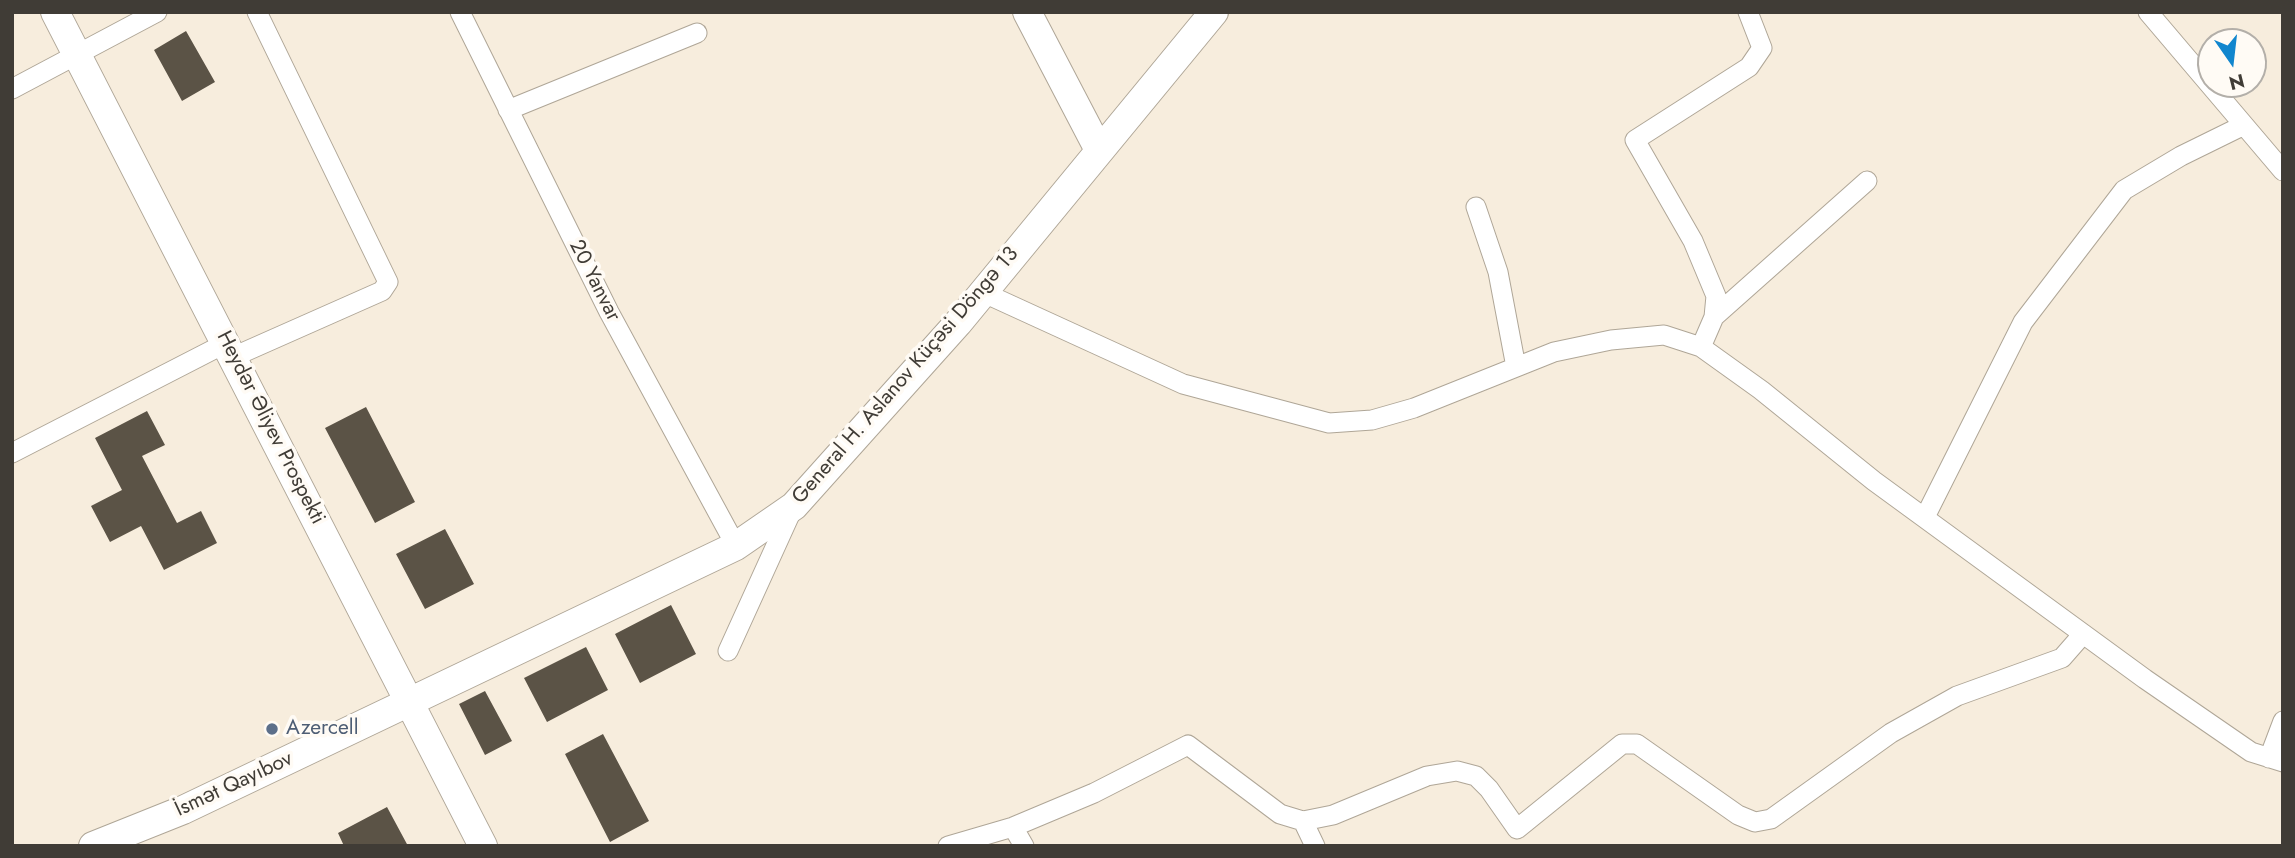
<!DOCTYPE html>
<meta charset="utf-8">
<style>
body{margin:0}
#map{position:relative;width:2295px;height:858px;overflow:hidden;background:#f7eddd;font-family:Jost,sans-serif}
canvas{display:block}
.frame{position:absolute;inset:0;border:14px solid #403c36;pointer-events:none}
.north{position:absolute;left:2197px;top:28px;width:70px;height:70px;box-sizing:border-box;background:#fffbf5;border:2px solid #b3afa9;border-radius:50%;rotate:166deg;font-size:19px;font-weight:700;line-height:28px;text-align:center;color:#403c36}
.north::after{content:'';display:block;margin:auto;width:24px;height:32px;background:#1186ce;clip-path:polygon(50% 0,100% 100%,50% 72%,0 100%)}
</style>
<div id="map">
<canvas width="2295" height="858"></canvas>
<div class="frame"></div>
<div class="north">N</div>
</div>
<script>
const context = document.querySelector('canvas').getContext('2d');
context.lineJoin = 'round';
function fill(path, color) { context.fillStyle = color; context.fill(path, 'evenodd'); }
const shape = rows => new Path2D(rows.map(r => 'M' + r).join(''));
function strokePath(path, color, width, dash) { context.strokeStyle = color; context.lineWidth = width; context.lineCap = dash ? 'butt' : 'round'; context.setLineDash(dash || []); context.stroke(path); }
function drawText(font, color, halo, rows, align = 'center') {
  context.font = font + ' Jost,sans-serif'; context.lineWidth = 7; context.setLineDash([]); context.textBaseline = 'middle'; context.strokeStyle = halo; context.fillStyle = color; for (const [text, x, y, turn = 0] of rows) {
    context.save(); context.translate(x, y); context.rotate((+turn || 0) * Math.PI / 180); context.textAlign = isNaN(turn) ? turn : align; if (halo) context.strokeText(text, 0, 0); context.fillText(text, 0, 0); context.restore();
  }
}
const building = shape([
 [186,31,215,82,182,101,154,50],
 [366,407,415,502,375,523,325,428],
 [147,411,165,445,142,456,177,523,201,511,217,543,164,570,141,526,110,542,91,506,122,490,95,438],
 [445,529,474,584,425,609,396,554],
 [671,605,696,654,640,683,615,634],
 [586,647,608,690,547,722,524,678],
 [485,691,512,741,485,755,459,704],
 [603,734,649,821,610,842,565,754],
 [387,807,408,846,344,846,338,833]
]);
const minor = shape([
 [460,12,609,312,736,546],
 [2148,12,2283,171],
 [12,89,157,12],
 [508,110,697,33],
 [1476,207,1498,272,1516,367],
 [982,292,1183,384,1329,423,1372,420,1414,408,1554,352,1611,340,1664,335,1701,347,1761,390,1874,481,2145,679,2251,752,2283,762],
 [1714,317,1867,181],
 [1701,347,1714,317,1716,296,1693,241,1635,140,1749,67,1762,48,1748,12],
 [233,357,382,291,388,282,257,12],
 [12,453,226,343],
 [1925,517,2023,322,2124,190,2181,156,2242,126],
 [728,651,793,508],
 [2269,758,2283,721],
 [1303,821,1315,846],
 [1013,827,1024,846],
 [948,846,1013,827,1094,793,1188,745,1280,814,1303,821,1333,815,1427,776,1457,771,1476,776,1489,789,1517,829,1622,744,1637,744,1738,815,1755,822,1771,819,1891,733,1957,696,2062,658,2083,634]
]);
const secondary = shape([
 [55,12,483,846],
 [1027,12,1099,150],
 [93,846,183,810,736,546,794,506,958,323,1214,12]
]);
const markers = [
 [272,729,7,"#5c6f8a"]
];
const streetNames = [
 ["20 Yanvar",594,281,63],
 ["General H. Aslanov Küçəsi Döngə 13",906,376,-49],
 ["Heydər Əliyev Prospekti",270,428,63],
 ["İsmət Qayıbov",234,785,-25]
];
const serviceNames = [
 ["Azercell",286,729]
];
fill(building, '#5b5346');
strokePath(minor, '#afa697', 21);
strokePath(secondary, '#afa697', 30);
strokePath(minor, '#fff', 19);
strokePath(secondary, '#fff', 28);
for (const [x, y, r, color] of markers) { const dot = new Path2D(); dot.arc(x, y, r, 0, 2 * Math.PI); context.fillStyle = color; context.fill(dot); strokePath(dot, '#fffbf5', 2.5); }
drawText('21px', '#403c36', '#fffbf5', streetNames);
drawText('21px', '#4e5e75', '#fffbf5', serviceNames, 'left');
</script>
